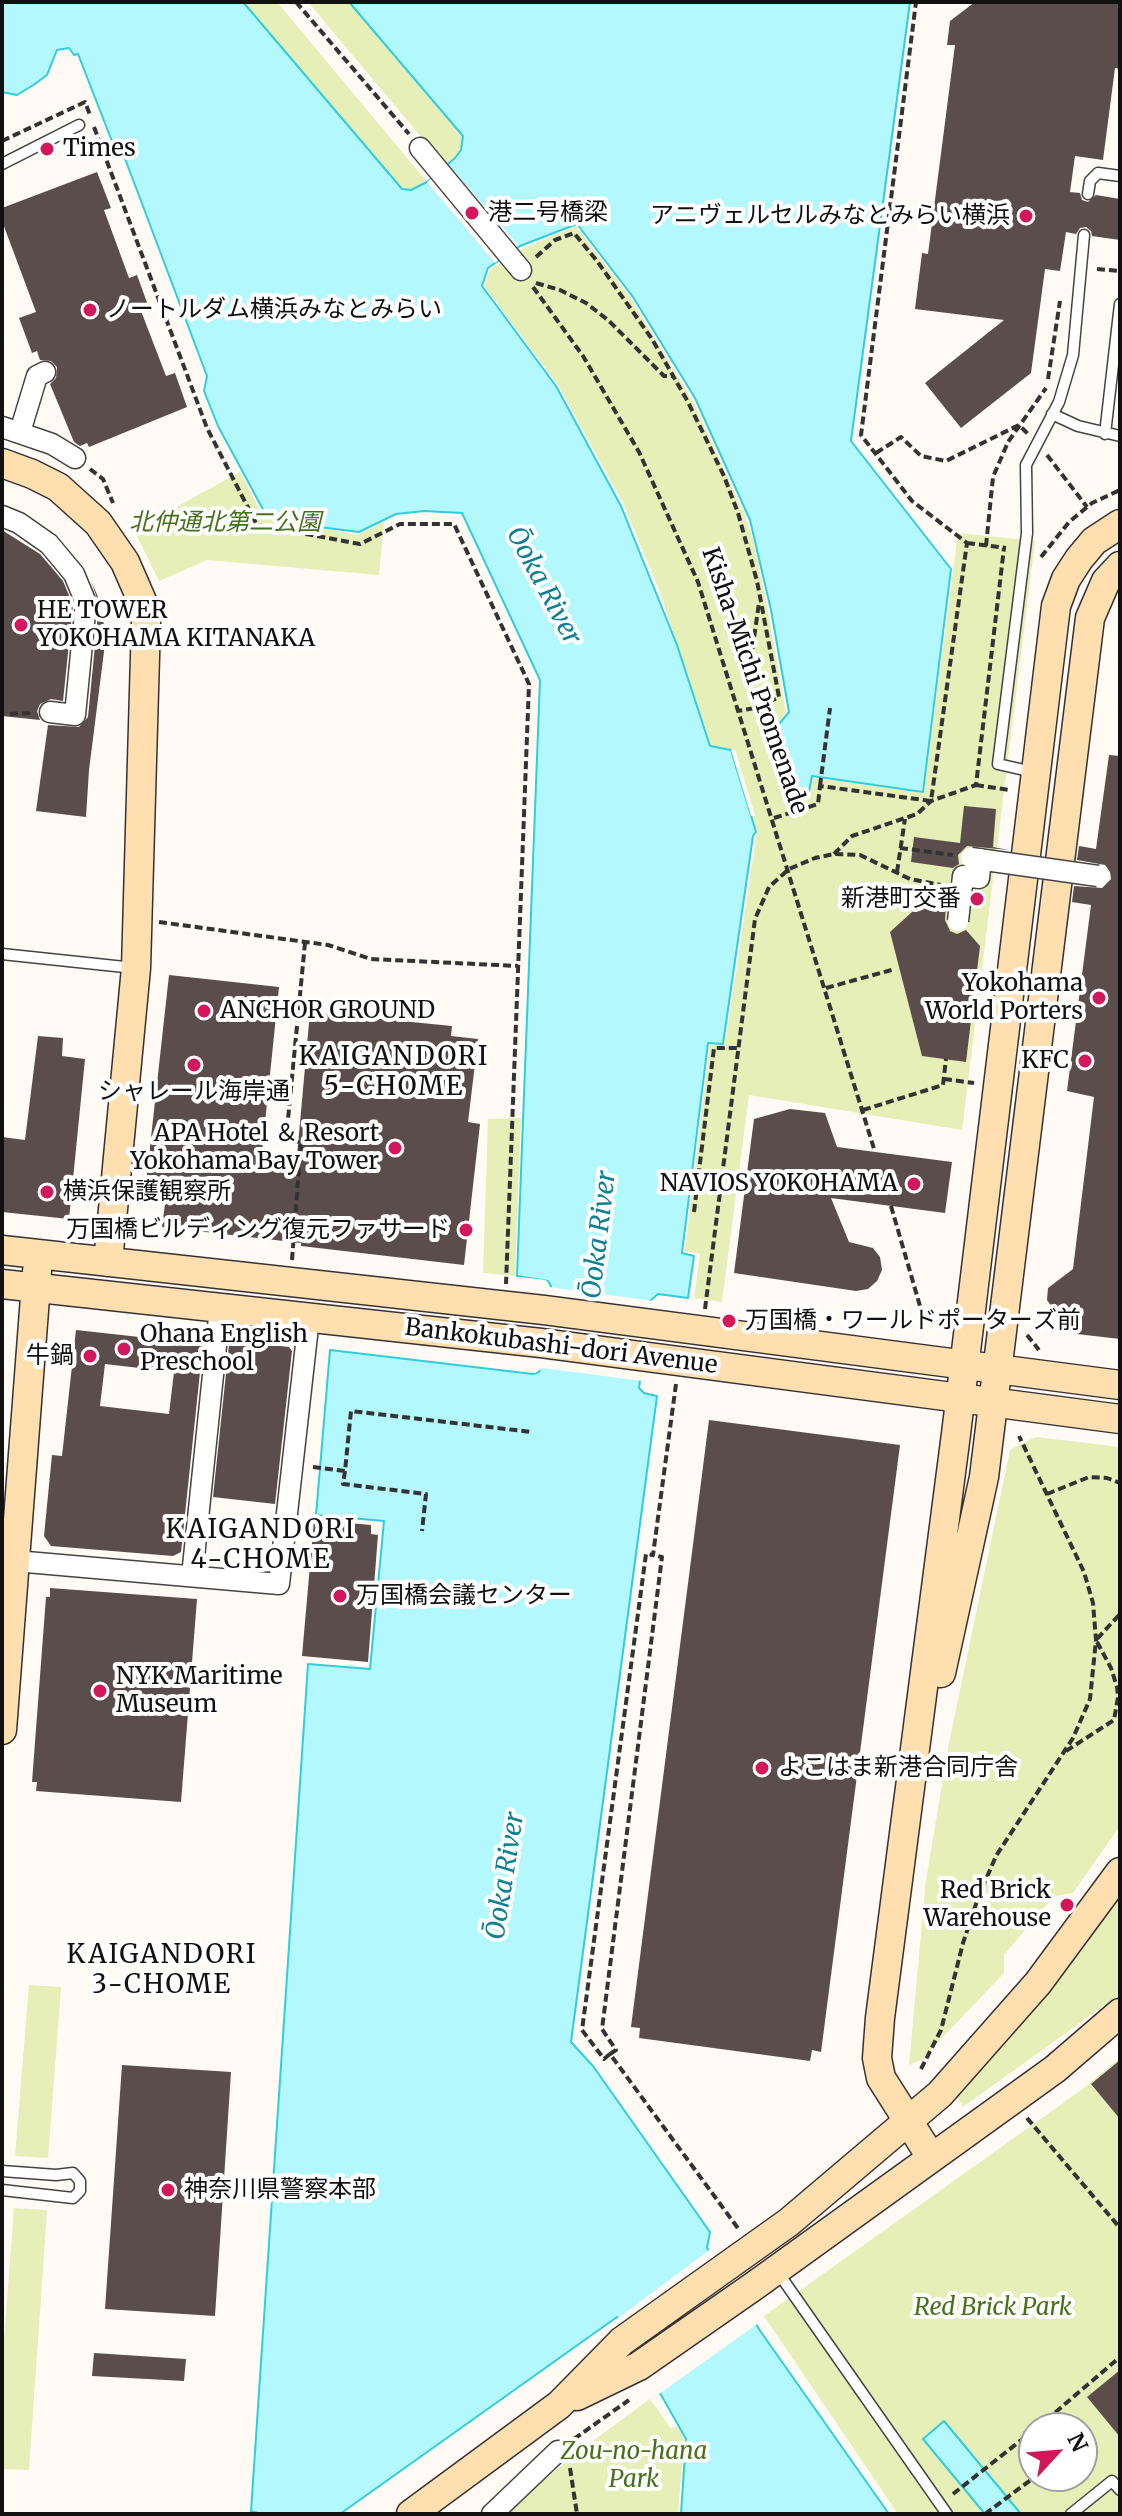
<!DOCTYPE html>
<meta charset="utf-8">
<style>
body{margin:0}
#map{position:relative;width:1122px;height:2516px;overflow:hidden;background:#fffaf4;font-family:Merriweather,serif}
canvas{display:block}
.frame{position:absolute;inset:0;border:4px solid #111;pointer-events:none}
.north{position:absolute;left:1018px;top:2412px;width:80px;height:80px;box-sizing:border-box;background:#fff;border:2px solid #a0a0a0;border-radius:50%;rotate:64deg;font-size:22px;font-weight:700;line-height:32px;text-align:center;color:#111}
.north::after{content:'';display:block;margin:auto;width:28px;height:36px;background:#d2175a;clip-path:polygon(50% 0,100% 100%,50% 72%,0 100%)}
</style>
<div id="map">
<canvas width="1122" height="2516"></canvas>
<div class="frame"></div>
<div class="north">N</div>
</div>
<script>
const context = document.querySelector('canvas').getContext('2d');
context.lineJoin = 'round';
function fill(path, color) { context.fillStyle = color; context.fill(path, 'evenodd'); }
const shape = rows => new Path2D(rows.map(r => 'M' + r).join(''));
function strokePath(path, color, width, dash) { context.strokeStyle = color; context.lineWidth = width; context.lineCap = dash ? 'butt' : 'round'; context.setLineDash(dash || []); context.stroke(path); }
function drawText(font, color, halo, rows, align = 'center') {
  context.font = font + ' Merriweather,"Noto Sans JP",serif'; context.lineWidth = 8; context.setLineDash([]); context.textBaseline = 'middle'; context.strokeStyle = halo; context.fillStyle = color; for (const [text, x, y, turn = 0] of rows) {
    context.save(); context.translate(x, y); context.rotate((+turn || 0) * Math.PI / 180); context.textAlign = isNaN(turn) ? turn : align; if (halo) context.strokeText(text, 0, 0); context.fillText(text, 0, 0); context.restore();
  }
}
const green = shape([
 [243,2,277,2,427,182,411,190,402,189],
 [308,2,349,2,463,136,461,150,455,158,448,164,443,163],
 [576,226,630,297,693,401,743,511,753,539,767,606,786,712,769,737,792,803,810,798,813,778,924,793,958,533,1035,541,962,1130,749,1095,722,1302,694,1298,700,1254,685,1251,710,1045,725,1045,757,832,731,750,711,746,660,592,623,503,558,385,484,286,490,270,498,264,522,249],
 [240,472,264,518,358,535,384,522,379,575,207,560,159,581,134,530],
 [521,1118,515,1276,483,1273,488,1119],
 [1036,1437,1120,1447,1120,1826,1073,1893,1054,1896,1004,1955,1004,1973,921,2060,909,2065,926,1880,949,1743,1010,1450],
 [1120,1894,1120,1994,963,2107,954,2092],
 [29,1985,61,1987,48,2158,15,2156],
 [1120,2058,1120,2514,898,2514,764,2316,1080,2091],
 [1034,2428,1082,2428,1082,2476,1034,2476],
 [14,2208,47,2210,29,2470,2,2469,2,2367],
 [650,2399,671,2429,677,2426,684,2439,678,2514,504,2514,575,2454]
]);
const water = shape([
 [2,2,243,2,402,189,411,190,427,182,455,158,461,150,463,136,349,2,910,2,851,441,951,569,923,792,812,776,808,797,791,802,769,736,789,712,771,610,750,520,695,398,633,297,577,224,520,246,488,268,482,286,556,386,621,506,677,645,710,746,731,750,756,832,753,836,723,1044,708,1043,682,1253,694,1256,688,1298,658,1294,650,1301,639,1388,644,1393,657,1396,571,2042,593,2066,710,2232,707,2248,761,2332,889,2514,681,2514,686,2439,617,2317,340,2514,261,2514,251,2511,308,1664,370,1669,384,1521,316,1515,330,1350,533,1374,539,1372,551,1286,548,1281,517,1276,540,680,462,513,424,511,396,514,359,532,303,525,266,515,218,426,204,391,207,376,121,148,115,149,78,54,74,55,69,48,57,50,47,75,35,84,17,95,2,92,2,2],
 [944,2421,1021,2514,985,2514,923,2439,944,2421]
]);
const pier = shape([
 [448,164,518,245,495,263,427,182],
 [735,749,755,815,755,816,751,816,731,750],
 [520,1277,546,1280,549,1287,654,1301,658,1296,669,1298,659,1298,654,1303,644,1383,643,1381,542,1368,535,1373,511,1370,511,1368,535,1370,547,1286,519,1281],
 [712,2248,760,2322,659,2394,616,2323,611,2326,610,2324]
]);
const building = shape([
 [975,2,1120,2,1120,69,1115,68,1103,160,1075,156,1070,192,1080,193,1082,200,1088,202,1096,195,1120,199,1120,240,1092,236,1091,231,1086,227,1080,228,1076,234,1066,232,1060,271,1045,269,1031,373,961,428,925,383,1004,320,915,309,922,253,928,254,955,45,947,45,950,21],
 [97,172,111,208,104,210,129,278,137,275,149,308,141,311,166,376,175,373,187,407,89,447,87,443,80,446,74,442,50,384,56,378,57,367,51,361,40,360,37,351,32,353,19,318,36,312,2,221,2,208],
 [2,530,40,554,63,581,73,605,63,701,51,699,40,704,37,711,40,720,2,716],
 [91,581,99,599,106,636,89,770,86,817,36,811,48,725,79,727,88,717,99,604],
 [1109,755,1120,756,1120,1339,1077,1334,1065,1326,1047,1300,1048,1288,1073,1269,1094,1097,1067,1091,1091,905,1072,902,1074,886,1102,888,1111,879,1110,872,1105,865,1077,860,1079,846,1096,849],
 [964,806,996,809,993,847,1009,850,967,846,958,855,959,864,953,868,911,862,914,837,960,843],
 [934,892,946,907,945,920,950,931,957,934,966,930,980,946,966,1062,922,1056,890,932],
 [169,975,279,987,262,1152,297,1156,310,1012,452,1026,451,1036,478,1039,468,1122,480,1124,464,1265,301,1246,301,1243,162,1227,165,1204,144,1201],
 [38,1036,63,1038,62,1056,85,1059,69,1219,2,1212,2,1137,25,1140],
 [790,1109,825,1113,837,1147,952,1162,945,1213,831,1198,849,1242,873,1248,880,1257,882,1270,877,1281,868,1289,856,1291,734,1273,754,1119],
 [76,1330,203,1344,181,1552,173,1556,51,1546,44,1536,52,1455,62,1456],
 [105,1364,174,1372,169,1414,100,1406],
 [235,1341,289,1347,292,1351,275,1504,213,1497,229,1345],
 [709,1420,900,1445,821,2052,812,2050,810,2061,639,2038,640,2028,631,2027],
 [314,1520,371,1525,371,1534,378,1535,368,1662,302,1656],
 [50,1588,197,1599,181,1802,36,1791,37,1782,32,1782,46,1597,50,1597],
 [1120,2060,1120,2119,1091,2084],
 [122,2065,231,2072,215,2316,105,2309],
 [94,2353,186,2359,184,2381,92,2376],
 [1120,2370,1120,2437,1087,2397]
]);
const path = shape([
 [296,2,409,134],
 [94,127,207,428,257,525,360,544,400,524,454,524,529,684,506,1284],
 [2,141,85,102,90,115],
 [536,257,555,240,574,233,597,261,652,339,688,402,724,476,738,513,757,581,779,697,756,708,737,711],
 [1097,269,1120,271],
 [536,283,560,290,586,303,608,320,664,376,673,376],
 [533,287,583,356,639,452,698,582,875,1152],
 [1048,379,1060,301],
 [876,453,901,437,921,456,946,461,1019,425,1028,434],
 [1047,455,1087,507],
 [90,469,103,479,113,503],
 [967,543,1006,548],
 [986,546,993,477,1008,442,1046,388],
 [1041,557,1069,522,1092,503,1120,490],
 [756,708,751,688,752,652,759,603],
 [10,714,31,713],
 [976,785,1009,790],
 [820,786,830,708],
 [774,818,818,804,820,786,931,801,967,543,912,501,861,435,916,2],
 [900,848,953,855],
 [834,854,852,836,917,814,931,801,976,785,1004,548],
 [897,872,905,819],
 [159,922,328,945,371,959,518,966],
 [826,988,895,969],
 [944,1079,974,1083],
 [863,1110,943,1085,946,1059],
 [891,1206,920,1306,940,1327],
 [694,1212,714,1048,740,1048],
 [292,1260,301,1142,286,1140,305,943],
 [705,1309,755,919,769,887,789,869,815,858,834,854,860,855,910,879,941,885],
 [1027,1335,1039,1350],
 [676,1384,653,1555,646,1554,582,2030,604,2059,610,2054,740,2231],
 [313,1467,345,1471,351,1411,532,1432],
 [345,1471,343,1484,426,1494,422,1531],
 [1047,1494,1089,1477,1107,1478,1120,1483],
 [1066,1751,1114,1720,1118,1697,1117,1687,1111,1668,1096,1640,1120,1614],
 [610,2054,616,2050,602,2029,662,1557,653,1555],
 [921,2069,941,2030,963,1943,978,1898,996,1856,1073,1738,1090,1699,1096,1640,1093,1603,1084,1572,1019,1436],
 [1027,2118,1120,2228],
 [1037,2428,1120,2357],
 [574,2439,629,2400],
 [570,2468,577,2514],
 [953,2494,1034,2430],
 [985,2514,1036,2476]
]);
const lane = shape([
 [2,164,79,125],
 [1088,194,1090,181,1098,173,1120,176],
 [1052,414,1078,426,1120,436],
 [1105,434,1120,304],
 [1033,772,998,764,1027,533,1026,465,1059,402,1073,355,1084,235],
 [2,954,134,968],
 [2,2171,56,2175,73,2173,80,2181,80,2191,73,2198,2,2190],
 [777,2271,947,2514],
 [1071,2514,1112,2481,1120,2490]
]);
const street = shape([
 [420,148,521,270],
 [2,427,52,444,75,458],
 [20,432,37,376,45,372],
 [2,516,19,523,49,544,74,574,86,603,75,715,50,712],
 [15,1561,279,1584,309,1318],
 [192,1576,220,1308],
 [492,2514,558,2451]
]);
const secondary = shape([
 [2,463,32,474,58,487,98,523,125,562,142,601,146,622,136,968,108,1262],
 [2,1250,544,1310,1120,1385],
 [2,1284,541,1343,1120,1419],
 [941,1673,984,1477,1090,618,1106,581,1120,566],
 [2,1730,37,1271],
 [931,2157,881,2078,877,2058,880,2018,956,1434,1056,606,1066,579,1079,559,1094,541,1120,524],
 [577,2396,639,2366,754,2286,1055,2069,1120,2013],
 [411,2514,559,2405,622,2341,789,2222,940,2094,1038,1983,1120,1872]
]);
const streetBridge = shape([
 [971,858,1098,876],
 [958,921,963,876,979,878,981,859]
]);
const markers = [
 [47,149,8,"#d2175a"],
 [472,213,8,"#d2175a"],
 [1026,216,8,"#d2175a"],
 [90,310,8,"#d2175a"],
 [21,625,8,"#d2175a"],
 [977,899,8,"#d2175a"],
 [1099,998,8,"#d2175a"],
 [204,1011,8,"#d2175a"],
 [1085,1061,8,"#d2175a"],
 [194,1065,8,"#d2175a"],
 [395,1148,8,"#d2175a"],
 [914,1184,8,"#d2175a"],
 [47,1192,8,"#d2175a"],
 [466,1230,8,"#d2175a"],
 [729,1321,8,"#d2175a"],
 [124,1349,8,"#d2175a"],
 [90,1356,8,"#d2175a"],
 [340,1596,8,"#d2175a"],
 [100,1691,8,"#d2175a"],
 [762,1768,8,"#d2175a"],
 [1067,1905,8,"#d2175a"],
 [168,2190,8,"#d2175a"]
];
const poiNames = [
 ["Times",63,149],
 ["港二号橋梁",488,213],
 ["アニヴェルセルみなとみらい横浜",1010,216,"right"],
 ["ノートルダム横浜みなとみらい",106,310],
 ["HE TOWER",37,611],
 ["YOKOHAMA KITANAKA",37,639],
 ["新港町交番",961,899,"right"],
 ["Yokohama",1083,984,"right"],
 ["World Porters",1083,1012,"right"],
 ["ANCHOR GROUND",220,1011],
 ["KFC",1069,1061,"right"],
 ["シャレール海岸通",194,1092,"center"],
 ["APA Hotel ＆ Resort",379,1134,"right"],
 ["Yokohama Bay Tower",379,1162,"right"],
 ["NAVIOS YOKOHAMA",898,1184,"right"],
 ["横浜保護観察所",63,1192],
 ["万国橋ビルディング復元ファサード",450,1230,"right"],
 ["万国橋・ワールドポーターズ前",745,1321],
 ["Ohana English",140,1335],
 ["Preschool",140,1363],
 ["牛鍋",74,1356,"right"],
 ["万国橋会議センター",356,1596],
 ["NYK Maritime",116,1677],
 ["Museum",116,1705],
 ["よこはま新港合同庁舎",778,1768],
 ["Red Brick",1051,1891,"right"],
 ["Warehouse",1051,1919,"right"],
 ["神奈川県警察本部",184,2190]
];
const parkNames = [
 ["北仲通北第二公園",225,523],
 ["Red Brick Park",993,2308],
 ["Zou-no-hana",634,2452],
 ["Park",634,2480]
];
const streetNames = [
 ["Kisha-Michi Promenade",754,681,71],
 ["Bankokubashi-dori Avenue",561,1347,7]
];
const waterNames = [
 ["Ōoka River",543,586,62],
 ["Ōoka River",600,1235,-83],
 ["Ōoka River",506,1876,-81]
];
const neighbourhoodNames = [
 ["KAIGANDORI",394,1058],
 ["5-CHOME",394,1088],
 ["KAIGANDORI",261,1531],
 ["4-CHOME",261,1561],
 ["KAIGANDORI",162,1956],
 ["3-CHOME",162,1986]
];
fill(green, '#e6efb8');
fill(water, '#b2f8fd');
strokePath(water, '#31cddc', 2);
fill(pier, '#fffaf4');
fill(building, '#5b4d4b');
strokePath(lane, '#444', 13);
strokePath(street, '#444', 23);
strokePath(secondary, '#333', 31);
strokePath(path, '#333', 4, [8, 4]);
strokePath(lane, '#fff', 10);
strokePath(street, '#fff', 20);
strokePath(secondary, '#ffdeaf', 28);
strokePath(streetBridge, '#444', 23, []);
strokePath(streetBridge, '#fff', 20);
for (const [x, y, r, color] of markers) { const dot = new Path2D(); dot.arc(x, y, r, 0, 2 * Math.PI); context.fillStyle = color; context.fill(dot); strokePath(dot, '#fff', 3); }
drawText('24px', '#111', '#fff', poiNames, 'left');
drawText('italic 24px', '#467118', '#fff', parkNames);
drawText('24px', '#111', '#fff', streetNames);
drawText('italic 26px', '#0b8193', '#fff', waterNames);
context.letterSpacing = '2px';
drawText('26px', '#111', '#fff', neighbourhoodNames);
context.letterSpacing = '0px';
</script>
